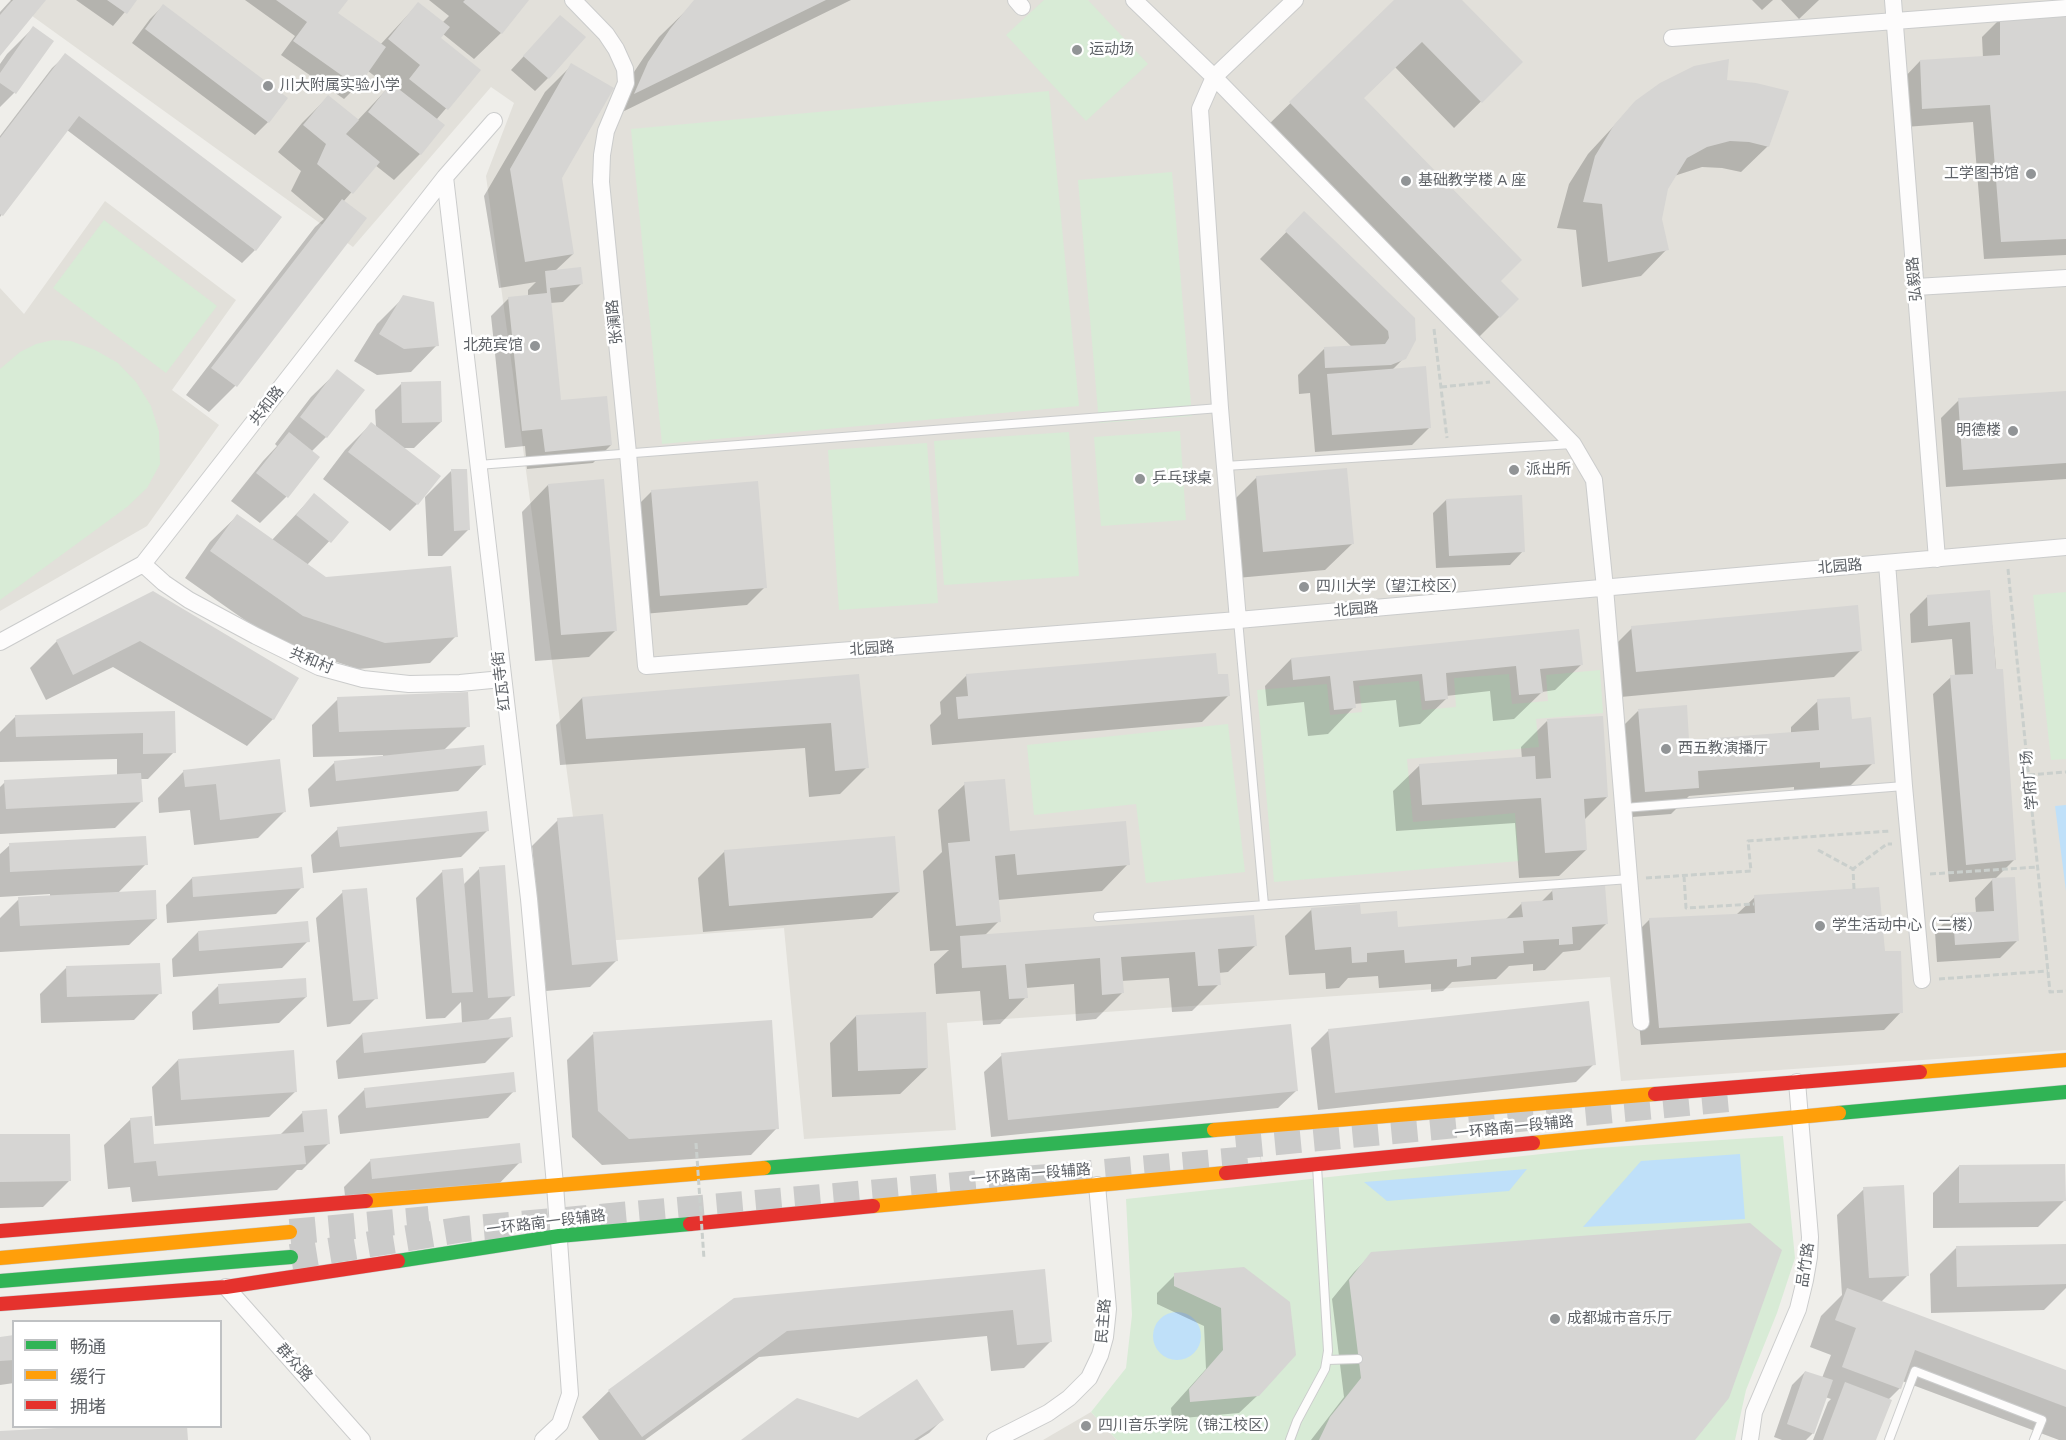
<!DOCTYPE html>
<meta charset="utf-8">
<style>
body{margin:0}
#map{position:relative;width:2066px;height:1440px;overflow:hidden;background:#efeeea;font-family:Helvetica,"Noto Sans SC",sans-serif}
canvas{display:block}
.legend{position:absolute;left:12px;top:1320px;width:210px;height:108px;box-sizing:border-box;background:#fff;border:2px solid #bfc1c3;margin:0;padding:8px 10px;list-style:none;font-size:18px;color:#5f6368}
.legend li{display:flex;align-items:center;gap:12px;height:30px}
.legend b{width:30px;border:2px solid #bfc1c3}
</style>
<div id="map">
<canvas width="2066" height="1440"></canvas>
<ul class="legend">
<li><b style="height:8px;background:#30b455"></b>畅通</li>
<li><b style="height:8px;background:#ff9f0a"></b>缓行</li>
<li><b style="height:8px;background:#e5322d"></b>拥堵</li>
</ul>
</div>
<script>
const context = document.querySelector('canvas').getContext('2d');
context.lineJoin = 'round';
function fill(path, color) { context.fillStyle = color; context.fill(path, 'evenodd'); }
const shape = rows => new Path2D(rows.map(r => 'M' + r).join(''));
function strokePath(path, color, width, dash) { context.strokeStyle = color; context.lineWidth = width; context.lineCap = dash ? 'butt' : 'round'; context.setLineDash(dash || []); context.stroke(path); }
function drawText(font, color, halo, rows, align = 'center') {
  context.font = font + ' Helvetica,"Noto Sans SC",sans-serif'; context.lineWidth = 5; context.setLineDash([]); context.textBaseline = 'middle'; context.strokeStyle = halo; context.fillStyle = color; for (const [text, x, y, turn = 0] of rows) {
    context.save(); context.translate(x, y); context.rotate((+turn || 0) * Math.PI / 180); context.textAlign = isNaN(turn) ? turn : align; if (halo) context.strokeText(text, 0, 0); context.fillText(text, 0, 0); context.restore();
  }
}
const education = shape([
 [10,0,2066,0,2066,1050,1621,1081,1610,977,947,1023,956,1130,804,1139,784,928,590,942,486,176,514,103,491,87,353,247],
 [105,201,236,300,172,390,219,425,147,526,0,611,0,288,24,314],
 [1091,1412,1117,1440,1043,1440]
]);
const green = shape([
 [1044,0,1088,0,1148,64,1086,121,1006,35],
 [1049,91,1079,406,662,444,631,129],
 [1172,172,1192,416,1099,423,1078,180],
 [104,220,217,306,166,373,53,288],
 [53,340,71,341,95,350,118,363,136,382,151,406,159,432,160,464,147,488,127,507,0,600,0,369,20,352,36,344],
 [1180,431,1186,520,1101,526,1094,437],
 [1069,432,1079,576,944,585,934,441],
 [927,443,938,603,839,610,828,450],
 [2066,592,2066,759,2051,760,2033,595],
 [1600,670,1603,713,1536,719,1539,747,1407,759,1413,822,1515,813,1519,861,1274,882,1257,690,1327,684,1330,715,1362,712,1359,686,1419,681,1422,710,1456,707,1454,678,1509,674,1512,704,1548,701,1546,675],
 [1228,724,1245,872,1146,883,1136,804,1034,815,1027,745],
 [1783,1136,1795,1258,1777,1313,1746,1390,1735,1440,1117,1440,1091,1412,1126,1368,1132,1315,1126,1199,1597,1148]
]);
const water = shape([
 [2066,805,2066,891,2055,806],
 [1740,1154,1745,1219,1583,1227,1641,1161],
 [1527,1169,1509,1191,1387,1201,1364,1182],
 '1153 1336a24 24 0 1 1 48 0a24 24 0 1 1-48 0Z'
]);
const shadow = shape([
 [11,0,44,0,0,54,0,12],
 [76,0,135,0,113,26],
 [245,0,346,0,336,14,380,45,418,4,442,23,449,16,429,0,527,0,501,33,474,59,443,34,439,38,479,70,436,120,420,154,394,180,375,165,343,202,365,219,235,386,209,412,186,395,315,227,324,219,291,191,301,171,278,152,302,123,328,97,357,121,389,87,368,71,357,86,344,99,281,55,295,36],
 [697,0,851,0,610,118,622,90,644,57,659,37],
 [1396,0,1460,0,1521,62,1454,128,1395,67,1362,99,1499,281,1517,299,1473,343,1264,129],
 [1752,0,1773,0,1762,10],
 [1781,0,1819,0,1799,19],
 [163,6,268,122,255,135,132,43,150,19],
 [2066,16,2066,255,1984,259,1973,122,1905,127,1903,79,1920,61,1983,58,1982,37,2000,19],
 [560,17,548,78,535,91,511,70],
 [33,28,52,41,14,93,0,107,0,64,7,54],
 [66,55,255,250,242,263,67,130,0,217,0,136,52,68],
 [572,65,560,177,573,254,555,271,581,284,563,302,550,303,560,402,611,445,593,463,527,469,525,446,505,448,491,316,509,298,528,296,528,290,536,282,499,288,484,196,545,92],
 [1726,82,1768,146,1741,172,1722,168,1702,167,1674,176,1666,189,1660,219,1667,249,1641,276,1582,287,1576,230,1557,228,1569,184,1588,154,1636,102],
 [1304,214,1414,340,1404,358,1392,370,1430,427,1412,445,1315,452,1310,393,1299,394,1298,375,1325,348,1352,347,1260,259],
 [404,297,437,345,411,372,377,375,354,361,377,324],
 [338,371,326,437,311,452,286,497,260,523,231,501,263,461,277,446,275,444,311,397],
 [402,383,441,422,414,448,403,448,439,476,417,504,390,531,323,479,345,450,371,424,376,427,375,410],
 [2066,393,2066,479,1946,487,1941,418,1959,400],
 [451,471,469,529,442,556,428,556,425,497],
 [1257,477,1352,544,1325,570,1237,578,1230,504],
 [548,485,616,630,589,657,535,661,522,512],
 [652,491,765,587,747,605,643,614,634,509],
 [314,495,347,522,307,565,326,578,456,636,430,663,358,669,276,642,185,578,210,542,237,516,272,540],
 [1446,500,1523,551,1510,565,1436,568,1433,513],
 [1989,592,2014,860,1994,880,2018,940,2000,958,1937,962,1935,932,1953,914,1976,913,1975,898,1994,878,1949,882,1933,694,1951,677,1955,676,1952,639,1911,643,1910,614,1928,596],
 [153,593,273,719,247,746,113,667,46,700,30,668,57,641],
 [1632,628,1861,650,1834,677,1610,698,1606,654],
 [1291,659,1582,664,1555,690,1542,692,1514,719,1493,721,1490,691,1446,696,1447,698,1420,724,1399,727,1396,700,1354,704,1354,707,1328,734,1308,736,1304,702,1267,706,1265,686],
 [857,675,867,767,840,794,809,797,805,748,560,765,556,725,582,698],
 [967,675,1216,676,1229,695,1202,722,932,745,930,725,941,714,940,702],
 [338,699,468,726,443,751,484,764,458,791,310,807,308,789,335,762,383,757,383,755,313,757,312,725],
 [1818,701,1850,720,1873,763,1846,790,1794,794,1794,787,1689,796,1671,814,1619,818,1612,737,1638,711,1688,741,1791,733,1791,727],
 [173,712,174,752,148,779,140,779,141,802,115,828,0,834,0,787,5,782,117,776,117,759,0,762,0,732,16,716],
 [1547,721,1607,797,1584,820,1586,850,1559,876,1519,878,1515,823,1396,831,1393,791,1420,765,1522,759,1521,747],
 [279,761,285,811,258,838,194,845,190,810,159,813,158,798,184,771],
 [965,784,1009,833,1128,864,1102,891,998,900,999,921,984,936,1255,946,1228,972,1218,973,1219,984,1192,1011,1172,1012,1169,978,1121,981,1122,993,1096,1019,1076,1021,1074,984,1026,988,1026,997,1000,1024,983,1025,980,991,936,994,934,964,949,950,930,951,923,871,942,852,938,810],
 [558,820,617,960,590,987,546,991,532,846],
 [338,829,487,831,461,857,313,873,311,855],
 [10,845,146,864,117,894,156,919,129,945,0,952,0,918,19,899,50,897,50,894,0,897,0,854],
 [725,851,899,892,872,918,703,932,698,878],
 [479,869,513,995,487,1021,512,1036,485,1063,338,1079,336,1061,362,1034,462,1024,461,1002,445,1018,426,1019,416,898,443,871,463,885],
 [192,878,302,887,276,914,167,923,166,905],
 [1553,890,1606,924,1580,950,1563,952,1545,970,1533,971,1533,964,1509,966,1496,979,1452,982,1443,991,1431,992,1431,984,1379,988,1378,976,1348,978,1339,988,1326,989,1325,973,1289,975,1285,936,1312,909,1360,916,1397,928,1505,920,1522,903,1541,902],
 [343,892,376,998,350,1024,327,1027,316,918],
 [1755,897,1883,953,1901,1012,1884,1030,1641,1045,1632,937,1650,919,1736,915],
 [198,932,308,941,282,968,173,977,172,959],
 [67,967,160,993,134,1020,41,1023,40,994],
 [218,986,306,997,279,1023,193,1030,192,1012],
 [856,1016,927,1068,900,1094,832,1097,830,1043],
 [1329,1030,1594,1064,1576,1082,1318,1110,1311,1048],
 [593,1034,777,1128,751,1155,602,1165,572,1137,567,1060],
 [1002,1055,1296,1091,1278,1108,991,1137,984,1072],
 [178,1060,296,1091,269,1117,155,1126,152,1087],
 [365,1089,514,1091,488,1118,340,1134,338,1116],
 [303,1112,329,1143,302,1170,297,1170,277,1190,132,1202,130,1187,108,1189,104,1145,131,1119,153,1145,280,1135],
 [0,1136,69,1181,43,1207,0,1208],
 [371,1160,520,1162,494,1189,346,1205,344,1187],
 [1959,1166,2064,1201,2038,1227,1933,1228,1933,1193],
 [1864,1189,1908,1275,1881,1302,2066,1371,2066,1440,2059,1440,1902,1381,1900,1388,1888,1400,1875,1440,1813,1440,1828,1402,1831,1399,1825,1397,1813,1433,1806,1440,1782,1440,1774,1437,1792,1385,1805,1372,1822,1378,1831,1355,1810,1347,1821,1316,1842,1295,1837,1215],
 [2066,1245,2066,1288,2044,1310,1931,1313,1930,1274,1956,1248],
 [1372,1254,1693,1440,1311,1440,1344,1397,1332,1299,1354,1272],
 [1244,1268,1258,1395,1239,1413,1172,1419,1171,1408,1206,1369,1204,1326,1157,1304,1157,1293,1175,1275],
 [1044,1271,1051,1341,1024,1368,991,1371,987,1336,759,1357,645,1440,599,1440,582,1417,609,1391,735,1299],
 [14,1337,14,1383,0,1385,0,1338],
 [858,1419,942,1420,929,1433,918,1440,743,1440]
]);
const building = shape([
 [13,0,46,0,0,56,0,15],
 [107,0,137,0,127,14],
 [276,0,348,0,338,13,386,47,358,87,293,41,307,22],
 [465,0,529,0,502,34,463,2],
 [694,0,826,0,634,94,648,62,670,29],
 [1394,0,1462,0,1523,62,1482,103,1422,42,1364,98,1522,260,1501,281,1519,299,1500,318,1289,102],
 [418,2,450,27,441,38,481,70,448,110,409,79,420,65,388,39],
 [163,4,288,98,269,123,145,29],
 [560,15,586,37,549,79,523,56],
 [2066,15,2066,239,2001,242,1990,105,1922,109,1920,60,2000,55,2000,18],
 [33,26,54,41,16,94,0,83,0,73],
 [65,53,282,217,256,251,79,116,3,216,0,214,0,138],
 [1729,59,1727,80,1756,83,1789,91,1769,147,1749,142,1730,141,1707,147,1687,158,1668,189,1662,219,1669,250,1608,262,1602,204,1583,202,1595,156,1614,125,1635,101,1660,83,1694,66],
 [571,63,614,88,562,178,574,254,525,262,510,169],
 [391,83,445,125,421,155,368,112],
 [328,95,359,120,346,134,380,162,353,194,317,164,326,144,303,125],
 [342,199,367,218,237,387,211,368],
 [1304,211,1415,318,1416,340,1406,359,1391,365,1325,368,1324,347,1385,344,1389,338,1388,331,1285,231],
 [581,267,583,284,550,288,561,400,607,396,612,445,545,452,542,429,522,431,508,297,547,293,545,271],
 [403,295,434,302,439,346,404,349,379,334],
 [1426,366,1431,428,1332,435,1327,374],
 [337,369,365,390,327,438,300,417],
 [441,381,442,422,402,423,401,382],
 [2066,391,2066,463,1963,470,1958,398],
 [371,422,441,476,418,505,348,452],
 [289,432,320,457,288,498,256,473],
 [1347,468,1354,544,1263,552,1256,476],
 [451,469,467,469,470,530,454,531],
 [604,479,617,631,561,635,548,484],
 [758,481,767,588,660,596,651,490],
 [314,493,349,522,331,543,296,515],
 [1522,495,1525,552,1449,556,1446,499],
 [237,514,326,577,451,566,458,637,385,643,303,616,210,551],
 [1990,590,1996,669,2003,669,2016,860,1966,865,1950,675,1973,674,1970,622,1928,626,1927,595],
 [153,591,299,678,274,720,140,641,73,675,56,640],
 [1858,605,1862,651,1636,672,1631,626],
 [1579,629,1583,665,1540,669,1543,693,1519,695,1516,666,1446,673,1448,699,1425,701,1422,674,1353,681,1356,708,1334,710,1330,676,1293,680,1291,658],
 [1216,653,1218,674,1228,674,1230,696,958,719,956,697,968,696,966,674],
 [859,674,869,768,835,771,831,723,586,739,582,697],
 [468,692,470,727,339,732,337,697],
 [1850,697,1852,719,1871,717,1875,764,1820,768,1820,762,1698,771,1699,788,1645,792,1638,709,1687,705,1689,740,1819,730,1817,699],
 [175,711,176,753,143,754,143,733,16,737,15,715],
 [1603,716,1608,797,1584,799,1587,850,1545,853,1541,798,1422,805,1419,764,1535,756,1536,779,1551,778,1547,719],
 [484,745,486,765,336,781,334,761],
 [280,759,286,812,220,820,216,784,185,787,183,770],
 [141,773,143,802,6,809,4,780],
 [1005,779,1010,831,1126,821,1130,865,1017,875,1015,854,995,856,1001,922,956,926,948,843,970,841,964,782],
 [487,811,489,831,340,847,337,827],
 [603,814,618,961,572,965,557,818],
 [146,836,148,865,10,872,9,843],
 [895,836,900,892,729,906,724,850],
 [505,865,515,996,488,998,479,867],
 [302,867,304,888,193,897,192,877],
 [463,868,473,992,452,993,442,870],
 [2015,877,2019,941,1955,945,1953,913,1994,911,1992,878],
 [1605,885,1608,924,1572,927,1573,944,1559,945,1559,939,1523,941,1524,953,1471,957,1471,965,1457,967,1457,959,1405,963,1404,950,1367,953,1367,962,1352,963,1351,947,1315,950,1311,908,1360,904,1361,914,1397,911,1398,927,1523,917,1521,902,1553,900,1552,889],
 [1879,887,1885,951,1901,951,1903,1013,1659,1028,1649,918,1755,913,1754,895],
 [367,888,378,999,353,1001,342,890],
 [156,890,157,919,20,926,18,897],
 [1254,915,1257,946,1218,949,1221,985,1198,986,1195,952,1121,957,1124,993,1102,995,1100,958,1025,964,1028,998,1009,999,1006,965,962,968,960,936],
 [308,921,310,942,199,951,198,931],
 [160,963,162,994,67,997,66,966],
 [306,978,307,997,219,1004,218,984],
 [1589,1001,1596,1065,1335,1093,1328,1029],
 [926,1012,928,1068,858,1071,856,1015],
 [511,1017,513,1037,364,1053,362,1033],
 [772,1020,779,1129,629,1139,598,1111,593,1032],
 [1291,1024,1298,1091,1008,1120,1001,1053],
 [294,1050,297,1092,181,1100,178,1059],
 [514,1072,516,1092,366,1108,364,1088],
 [327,1109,330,1144,304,1146,306,1164,158,1176,156,1161,134,1163,130,1118,152,1116,154,1144,304,1132,302,1111],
 [0,1134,70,1134,71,1181,0,1182],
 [520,1143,522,1163,372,1179,370,1159],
 [2065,1164,2066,1201,1959,1203,1959,1165],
 [1904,1185,1909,1276,1869,1278,1863,1187],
 [1750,1223,1782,1250,1729,1398,1695,1440,1319,1440,1330,1417,1361,1378,1349,1280,1371,1252],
 [2066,1244,2066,1284,1957,1287,1956,1246],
 [1244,1267,1290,1302,1296,1355,1259,1396,1190,1402,1189,1389,1223,1350,1221,1308,1174,1286,1174,1273],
 [1045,1269,1052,1342,1017,1345,1013,1310,787,1331,642,1437,608,1390,734,1298],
 [1847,1288,2066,1370,2066,1407,1915,1350,1901,1389,1842,1367,1856,1328,1835,1320],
 [14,1335,14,1360,0,1361,0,1337],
 [1805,1371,1833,1380,1814,1434,1787,1424],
 [917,1379,944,1420,914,1440,741,1440,797,1398,858,1418],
 [1845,1382,1892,1400,1876,1440,1823,1440],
 [95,1426,187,1426,188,1440,0,1440,0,1431]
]);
const primaryTunnel = shape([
 [1236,1146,1740,1098],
 [290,1232,429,1219],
 [291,1257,464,1229,1261,1158]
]);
const path = shape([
 [1434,329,1447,438],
 [1441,387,1490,382],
 [2008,569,2050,992,2066,991],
 [2029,775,2066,772],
 [1818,850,1853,869],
 [1930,874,2038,867],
 [1684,876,1686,908,1754,904],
 [1646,878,1751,871,1748,841,1891,831],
 [1854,889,1853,869,1887,844,1892,844],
 [1939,979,2048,971]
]);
const lane = shape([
 [478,465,1220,408],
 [1225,466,1572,444],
 [1238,620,1264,905],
 [1624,808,1904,786],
 [1098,917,1630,879],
 [1327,1360,1358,1359],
 [1290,1440,1297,1421,1325,1369,1328,1351,1317,1166],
 [1889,1440,1915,1371,2042,1420,2034,1440]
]);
const street = shape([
 [573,0,606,34,616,49,625,69,626,83,606,131,602,155,601,182,628,453,646,666,1238,620,2066,547],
 [1016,0,1022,7],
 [1134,0,1214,77,1573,444,1594,480,1605,588,1641,1022],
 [1893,0,1937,559],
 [1672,38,2066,8],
 [445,177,529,899,555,1185,570,1394,560,1424,543,1440],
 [1916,287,2066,278],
 [1887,563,1904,786,1922,980],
 [143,564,164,583,189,600,256,636,319,667,363,679,409,684,460,683,502,679],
 [1238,620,1220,408,1200,109,1214,77,1295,0],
 [0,642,143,564,445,177,494,121],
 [226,1287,362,1440],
 [995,1440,1048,1413,1069,1398,1089,1378,1100,1355,1105,1337,1108,1309,1097,1185],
 [1750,1440,1754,1412,1798,1309,1805,1280,1809,1257,1810,1237,1797,1082]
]);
const fast = shape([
 [1839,1113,2066,1092],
 [764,1168,1214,1130],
 [398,1261,559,1236,690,1224],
 [0,1281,291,1257]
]);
const slow = shape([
 [1920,1072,2066,1060],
 [1214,1130,1655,1094],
 [1533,1143,1839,1113],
 [366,1201,764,1168],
 [873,1206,1226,1173],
 [0,1258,290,1232]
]);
const jam = shape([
 [1655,1094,1920,1072],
 [1226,1173,1533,1143],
 [690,1224,873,1206],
 [0,1231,366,1201],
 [0,1304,226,1287,398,1261]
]);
const pathBridge = shape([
 [696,1143,704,1259]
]);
const markers = [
 [1077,50,6,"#919496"],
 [268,86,6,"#919496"],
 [2031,174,6,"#919496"],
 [1406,181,6,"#919496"],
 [535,346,6,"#919496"],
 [2013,431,6,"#919496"],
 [1514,470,6,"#919496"],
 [1140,479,6,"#919496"],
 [1304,587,6,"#919496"],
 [1666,749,6,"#919496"],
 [1820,926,6,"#919496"],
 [1555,1319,6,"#919496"],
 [1086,1426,6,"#919496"]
];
const poiNames = [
 ["运动场",1089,50],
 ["川大附属实验小学",280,86],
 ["工学图书馆",2019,174,"right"],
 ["基础教学楼 A 座",1418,181],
 ["北苑宾馆",523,346,"right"],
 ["明德楼",2001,431,"right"],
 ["派出所",1526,470],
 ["乒乓球桌",1152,479],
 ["四川大学（望江校区）",1316,587],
 ["西五教演播厅",1678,749],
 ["学生活动中心（二楼）",1832,926],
 ["成都城市音乐厅",1567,1319],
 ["四川音乐学院（锦江校区）",1098,1426]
];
const streetNames = [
 ["弘毅路",1915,279,-95],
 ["张澜路",615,322,-96],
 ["共和路",267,406,-52],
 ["北园路",1840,567,-5],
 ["北园路",1356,610,-5],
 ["北园路",872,649,-4],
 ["共和村",311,661,22],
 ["红瓦寺街",502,681,-97],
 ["学府广场",2030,780,-96],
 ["一环路南一段辅路",1514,1128,-6],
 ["一环路南一段辅路",1031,1175,-5],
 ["一环路南一段辅路",546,1223,-7],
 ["品竹路",1806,1265,-82],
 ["民主路",1104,1321,-85],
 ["群众路",294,1363,48]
];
fill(education, '#e2e0da');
fill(green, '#d8ebd6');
fill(water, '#bfe0f9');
fill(shadow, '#0003');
fill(building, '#d6d5d3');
strokePath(primaryTunnel, '#cbcbca', 26, [26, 13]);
strokePath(lane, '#cbcccc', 10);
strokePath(street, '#cbcccc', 18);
strokePath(fast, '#cacacb', 15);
strokePath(slow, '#cacacb', 15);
strokePath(jam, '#cacacb', 15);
strokePath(path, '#cacfcc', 3, [6, 3]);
strokePath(lane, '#fdfcfc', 8);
strokePath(street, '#fdfcfc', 16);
strokePath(fast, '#30b455', 14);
strokePath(slow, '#ff9f0a', 14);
strokePath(jam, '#e5322d', 14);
strokePath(pathBridge, '#cacfcc', 3, [6, 3]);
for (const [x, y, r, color] of markers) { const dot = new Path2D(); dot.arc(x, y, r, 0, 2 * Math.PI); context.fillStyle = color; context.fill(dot); strokePath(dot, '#fff', 2); }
drawText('15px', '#5f6368', '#fff', poiNames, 'left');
drawText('15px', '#5f6368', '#fff', streetNames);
</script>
